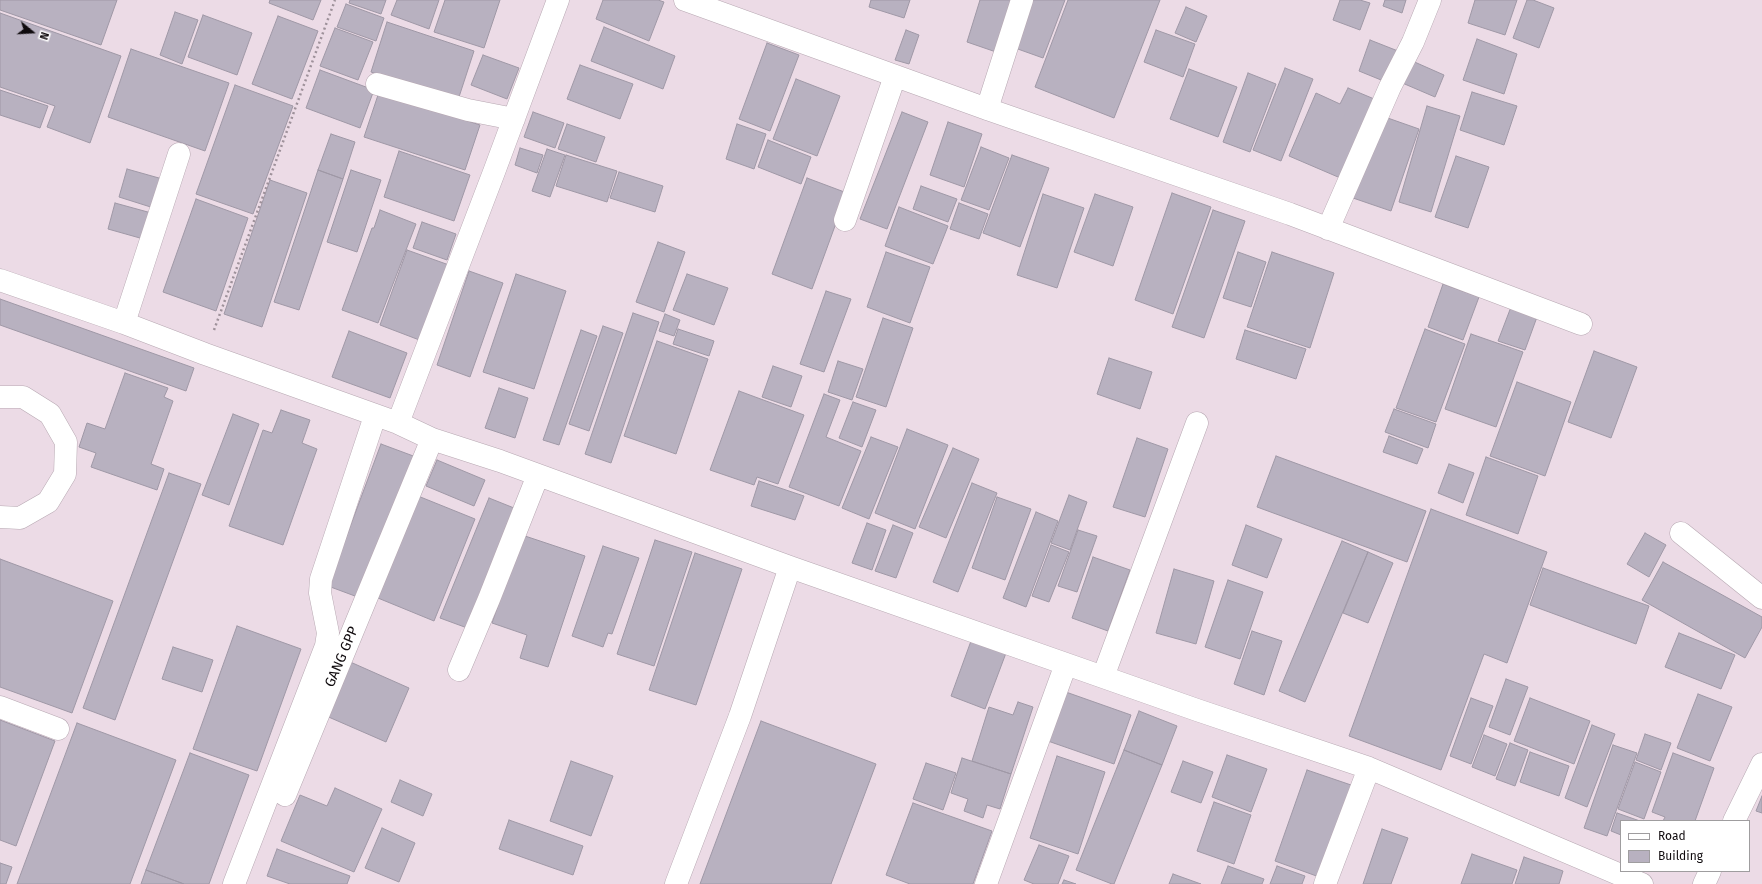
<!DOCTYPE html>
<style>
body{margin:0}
#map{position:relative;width:1762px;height:884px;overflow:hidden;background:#ecdbe6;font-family:"Fira Sans",sans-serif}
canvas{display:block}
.legend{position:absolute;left:1620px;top:820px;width:130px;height:52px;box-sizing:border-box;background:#fff;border:1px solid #9f9d9f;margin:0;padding:5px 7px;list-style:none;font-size:12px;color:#100b0e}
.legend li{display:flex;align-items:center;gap:8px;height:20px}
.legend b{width:20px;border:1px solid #9f9d9f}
.north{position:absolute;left:12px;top:12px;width:40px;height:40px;-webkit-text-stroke:3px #fff;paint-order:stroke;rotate:108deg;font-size:11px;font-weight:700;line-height:16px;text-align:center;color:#100b0e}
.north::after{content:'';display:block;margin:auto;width:14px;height:18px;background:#100b0e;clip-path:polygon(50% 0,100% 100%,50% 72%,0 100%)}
</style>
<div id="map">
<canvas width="1762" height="884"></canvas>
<ul class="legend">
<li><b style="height:5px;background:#fff"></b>Road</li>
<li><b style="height:11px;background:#b8b1c0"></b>Building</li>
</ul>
<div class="north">N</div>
</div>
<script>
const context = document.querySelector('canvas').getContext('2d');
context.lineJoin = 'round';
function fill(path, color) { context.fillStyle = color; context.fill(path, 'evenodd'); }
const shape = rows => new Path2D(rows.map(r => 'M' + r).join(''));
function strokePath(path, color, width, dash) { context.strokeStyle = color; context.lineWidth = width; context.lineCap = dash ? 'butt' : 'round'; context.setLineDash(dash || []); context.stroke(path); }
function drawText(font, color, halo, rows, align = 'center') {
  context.font = font + ' "Fira Sans",sans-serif'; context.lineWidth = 4; context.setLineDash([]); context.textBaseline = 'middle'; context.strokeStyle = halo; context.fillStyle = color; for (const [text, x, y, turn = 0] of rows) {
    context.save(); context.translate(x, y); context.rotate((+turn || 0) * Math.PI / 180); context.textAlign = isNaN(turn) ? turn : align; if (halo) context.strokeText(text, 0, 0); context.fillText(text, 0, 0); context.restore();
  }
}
const building = shape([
 [0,0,117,0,101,45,0,10,0,0],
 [270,0,321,0,313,20,269,3,270,0],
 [350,0,386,0,381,14,349,3,350,0],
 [397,0,439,0,429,29,391,15,397,0],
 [445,0,500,0,484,48,434,32,445,0],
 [603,0,658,0,664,2,649,41,596,19,603,0],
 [871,0,910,0,904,18,869,7,871,0],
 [980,0,1016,0,999,53,967,42,980,0],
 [1032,0,1065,0,1043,58,1015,48,1032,0],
 [1068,0,1160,0,1114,118,1035,87,1068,0],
 [1340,0,1360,0,1370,3,1360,30,1333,20,1340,0],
 [1385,0,1406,0,1402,13,1383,6,1385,0],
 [1475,0,1517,0,1505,35,1468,23,1475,0],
 [1527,0,1533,0,1554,8,1539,48,1513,38,1527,0],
 [346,4,384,18,376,41,337,27,346,4],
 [1186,7,1207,16,1196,42,1175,33,1186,7],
 [175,12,198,20,182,64,160,55,175,12],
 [0,13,121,56,90,143,47,127,55,106,0,87,0,13],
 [203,15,252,33,237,75,188,57,203,15],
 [278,16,318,31,292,99,252,84,278,16],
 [387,22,474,51,458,100,371,72,387,22],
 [604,27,675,56,663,89,591,61,604,27],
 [335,28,373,42,358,80,320,66,335,28],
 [906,30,919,35,909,64,895,60,906,30],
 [1156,30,1195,44,1183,77,1144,62,1156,30],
 [1477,39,1517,54,1504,94,1463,80,1477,39],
 [1370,40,1398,51,1386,82,1359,71,1370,40],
 [767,43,799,55,770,131,739,119,767,43],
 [131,49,229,83,205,151,108,117,131,49],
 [483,55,519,68,507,99,471,85,483,55],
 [1410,60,1444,75,1435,97,1400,82,1410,60],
 [580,65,633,84,620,119,567,99,580,65],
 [1285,68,1313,79,1281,161,1253,150,1285,68],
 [1189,69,1237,87,1218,137,1170,119,1189,69],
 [320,70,374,90,360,128,306,108,320,70],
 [1248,73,1276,84,1250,152,1223,142,1248,73],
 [796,79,840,96,817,156,773,139,796,79],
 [235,85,293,106,253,214,196,194,235,85],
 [1348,88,1379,101,1345,180,1289,156,1316,93,1340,104,1348,88],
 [0,90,48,106,40,128,0,115,0,90],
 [379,92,480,125,465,170,364,137,379,92],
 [1472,92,1517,106,1504,145,1460,130,1472,92],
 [1427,106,1460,116,1431,212,1399,202,1427,106],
 [533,112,564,123,555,148,524,137,533,112],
 [902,112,928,122,887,229,860,219,902,112],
 [1382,116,1419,129,1391,211,1353,198,1382,116],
 [948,122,982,134,964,187,930,175,948,122],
 [567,124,605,137,596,162,558,149,567,124],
 [737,124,766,134,754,169,726,159,737,124],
 [331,134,355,142,343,179,318,170,331,134],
 [768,140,811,157,801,184,758,167,768,140],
 [981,147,1009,158,989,210,961,200,981,147],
 [520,148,543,155,537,173,515,165,520,148],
 [547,149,565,155,550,197,532,191,547,149],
 [399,151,470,175,454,221,384,197,399,151],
 [566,155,617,171,607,202,556,186,566,155],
 [1012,155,1049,168,1020,247,983,233,1012,155],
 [1456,156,1489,167,1468,228,1435,217,1456,156],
 [127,169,166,180,157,209,119,197,127,169],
 [318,170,343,179,299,310,274,302,318,170],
 [351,170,381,180,357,252,327,242,351,170],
 [619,172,663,186,655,212,610,198,619,172],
 [807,178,847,193,812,289,772,274,807,178],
 [270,180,307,193,262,327,224,314,270,180],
 [921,186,957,199,948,222,913,209,921,186],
 [1172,193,1211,207,1173,314,1135,300,1172,193],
 [1043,194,1084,208,1057,288,1017,275,1043,194],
 [1095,194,1133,207,1113,266,1074,252,1095,194],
 [196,199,248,218,216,311,163,292,196,199],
 [115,203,155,214,147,240,108,229,115,203],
 [959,203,988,214,979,239,950,229,959,203],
 [899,207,948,226,933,264,885,246,899,207],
 [380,210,416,224,378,323,342,310,372,228,374,228,380,210],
 [1213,210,1245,221,1204,338,1172,327,1213,210],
 [422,222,456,234,447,260,413,248,422,222],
 [658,242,685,252,664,312,636,302,658,242],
 [407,250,449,265,422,341,380,325,407,250],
 [886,252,930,267,910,323,867,307,886,252],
 [1238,252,1266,262,1251,307,1223,298,1238,252],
 [1272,252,1334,273,1310,348,1247,327,1272,252],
 [469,271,503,283,470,377,437,365,469,271],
 [516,274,566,291,534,389,483,372,516,274],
 [687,274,728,288,714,325,673,310,687,274],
 [1443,284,1479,297,1463,340,1428,327,1443,284],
 [826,291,851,299,824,372,800,364,826,291],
 [0,299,194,368,186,391,0,325,0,299],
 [1511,307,1537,317,1525,350,1498,341,1511,307],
 [633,313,659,322,611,463,585,454,633,313],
 [665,314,680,320,674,336,659,331,665,314],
 [883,318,913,328,886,407,856,397,883,318],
 [603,326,623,333,589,431,569,424,603,326],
 [678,329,714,341,709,356,673,344,678,329],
 [1425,329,1465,344,1436,422,1396,408,1425,329],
 [581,330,597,336,559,445,543,440,581,330],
 [1245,330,1306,349,1296,379,1236,359,1245,330],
 [349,331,407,353,390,398,332,377,349,331],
 [1471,334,1523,352,1496,427,1445,409,1471,334],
 [657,341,708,359,676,454,624,436,657,341],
 [1594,351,1637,367,1611,438,1568,422,1594,351],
 [1109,358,1152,372,1140,409,1097,394,1109,358],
 [838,361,863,369,852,400,828,392,838,361],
 [773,366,802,376,791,407,762,397,773,366],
 [125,373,168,388,164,397,173,401,151,464,164,469,157,490,91,467,96,453,79,447,87,423,105,429,125,373],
 [1517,382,1571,402,1545,476,1490,456,1517,382],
 [499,388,528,398,515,438,485,428,499,388],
 [739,391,804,415,778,484,757,477,754,485,710,470,739,391],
 [824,394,840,400,826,437,861,451,839,506,789,487,824,394],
 [853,402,876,410,862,447,839,438,853,402],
 [1394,409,1436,424,1428,448,1385,432,1394,409],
 [281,410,310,420,302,443,317,449,283,545,229,526,263,430,272,433,281,410],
 [233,414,259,424,229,505,202,495,233,414],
 [907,429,948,445,915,529,875,513,907,429],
 [1389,436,1423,449,1417,464,1383,452,1389,436],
 [871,437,898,447,869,519,842,508,871,437],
 [1137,438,1168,449,1145,517,1113,507,1137,438],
 [381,444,416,457,363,599,328,586,381,444],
 [953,448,979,459,946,538,919,527,953,448],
 [1276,456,1426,511,1407,562,1257,507,1276,456],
 [1486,457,1538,476,1518,534,1466,515,1486,457],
 [437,460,485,480,474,506,426,486,437,460],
 [1449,464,1474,473,1463,503,1438,493,1449,464],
 [169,473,201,484,115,720,83,708,169,473],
 [759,481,804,496,795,520,751,506,759,481],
 [972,483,997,493,958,592,933,582,972,483],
 [413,494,475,519,434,621,373,596,413,494],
 [1069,495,1087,502,1070,550,1051,543,1069,495],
 [997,497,1031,509,1005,580,972,568,997,497],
 [489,498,519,510,470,629,440,618,489,498],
 [1431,509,1547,552,1507,663,1484,654,1441,770,1349,736,1431,509],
 [1036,512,1058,521,1026,607,1003,598,1036,512],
 [867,523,886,530,872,570,852,563,867,523],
 [893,525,913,533,896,578,875,571,893,525],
 [1246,525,1282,539,1267,578,1232,565,1246,525],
 [1078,530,1097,536,1077,592,1058,586,1078,530],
 [1645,533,1666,545,1649,577,1627,564,1645,533],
 [522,535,585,556,548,667,520,658,527,635,492,623,522,535],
 [655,540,692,552,654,666,617,654,655,540],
 [1342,541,1368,552,1305,702,1279,691,1342,541],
 [1051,545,1069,552,1049,602,1032,596,1051,545],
 [603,546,639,558,612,634,608,633,603,647,572,636,603,546],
 [1368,552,1393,563,1368,623,1343,613,1368,552],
 [695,553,742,569,696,705,649,690,695,553],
 [1093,557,1130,570,1108,631,1072,618,1093,557],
 [0,559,113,601,72,713,0,687,0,559],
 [1663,562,1762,617,1762,627,1745,658,1642,600,1663,562],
 [1543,568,1649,606,1636,644,1530,605,1543,568],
 [1174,569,1214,581,1196,644,1156,633,1174,569],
 [1228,580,1263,592,1240,659,1205,647,1228,580],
 [237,626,301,649,257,771,193,749,237,626],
 [1252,631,1282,641,1264,695,1234,684,1252,631],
 [1679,633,1735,655,1721,689,1665,667,1679,633],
 [971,641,1006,653,985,709,951,696,971,641],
 [173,647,213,660,202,692,162,679,173,647],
 [348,661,409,688,386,742,324,715,348,661],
 [1506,679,1528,687,1510,735,1489,727,1506,679],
 [1063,691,1131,715,1114,764,1045,740,1063,691],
 [1698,694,1732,707,1710,761,1677,748,1698,694],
 [1471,698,1493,706,1471,764,1450,756,1471,698],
 [1530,698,1590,721,1574,764,1514,741,1530,698],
 [1018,702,1033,707,1011,774,972,761,989,707,1013,715,1018,702],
 [1139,711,1177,726,1162,765,1124,750,1139,711],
 [0,720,55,741,16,846,0,840,0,720],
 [761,721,876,764,831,884,700,884,761,721],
 [77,723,176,760,130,884,17,884,77,723],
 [1592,725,1615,734,1587,807,1565,798,1592,725],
 [1645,734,1671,743,1661,770,1636,760,1645,734],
 [1484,735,1507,744,1495,776,1472,767,1484,735],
 [1510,743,1528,750,1515,786,1496,779,1510,743],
 [1613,745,1637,753,1607,836,1584,828,1613,745],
 [1124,750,1162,765,1114,884,1112,884,1076,870,1124,750],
 [1530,752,1569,766,1559,796,1520,782,1530,752],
 [190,753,249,775,209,884,184,884,146,870,190,753],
 [1673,753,1714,768,1695,821,1663,821,1665,817,1652,812,1673,753],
 [1227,755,1267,769,1251,812,1212,797,1227,755],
 [1057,756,1105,772,1078,854,1030,838,1057,756],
 [962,758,1011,774,1000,809,987,805,983,818,964,811,968,799,951,793,962,758],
 [571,761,613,776,591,836,550,821,571,761],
 [1183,761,1213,772,1201,803,1171,792,1183,761],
 [1635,762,1661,772,1644,819,1618,809,1635,762],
 [926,763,956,773,943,810,913,799,926,763],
 [1307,770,1354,786,1322,878,1275,861,1307,770],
 [400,780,432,794,423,816,391,802,400,780],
 [335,788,382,809,354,872,281,841,300,795,327,806,335,788],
 [1762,796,1762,813,1756,811,1762,796],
 [1214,802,1251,815,1234,864,1197,851,1214,802],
 [913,803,992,831,973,884,910,884,886,875,913,803],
 [1617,813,1640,821,1621,821,1621,835,1611,831,1617,813],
 [509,820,583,846,573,875,499,849,509,820],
 [382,828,415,843,399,882,365,868,382,828],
 [1382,829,1408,838,1391,884,1363,884,1382,829],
 [1039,845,1069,856,1058,884,1034,884,1024,880,1039,845],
 [277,849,350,876,347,884,290,884,267,876,277,849],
 [1472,854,1517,870,1512,884,1461,884,1472,854],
 [1524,857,1563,871,1559,884,1515,884,1524,857],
 [0,863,12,867,6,884,0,884,0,863],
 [1228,866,1264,879,1262,884,1221,884,1228,866],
 [1277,866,1305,876,1302,884,1270,884,1277,866],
 [146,870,184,884,141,884,146,870],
 [1173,874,1201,884,1169,884,1173,874],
 [1064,880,1076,884,1062,884,1064,880]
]);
const path = shape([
 [214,330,335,0]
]);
const minor = shape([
 [685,0,987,109,1290,214,1581,324],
 [377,84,468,110,514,119],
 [987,109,1022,0],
 [845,220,895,76],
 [1328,229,1390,87,1413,42,1430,0],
 [0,280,124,323,205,354,398,423,432,439,500,461,790,567,1197,710,1369,768,1642,884],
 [124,323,179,154],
 [0,397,23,397,50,414,66,442,65,474,48,502,20,518,0,517],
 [398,423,494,172,558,0],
 [1681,533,1762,598],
 [459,670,489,599,538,475],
 [1103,677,1197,423],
 [0,707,58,729],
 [285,795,432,439],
 [1734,821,1762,764],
 [234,884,326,646,328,633,320,593,321,579,375,416],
 [676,884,740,716,790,567],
 [986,884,1066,664],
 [1325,884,1369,768],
 [1704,884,1710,871]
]);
const streetNames = [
 ["GANG GPP",342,657,-67]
];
fill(building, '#b8b1c0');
strokePath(building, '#9f98a6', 1);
strokePath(minor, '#b7a8b2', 23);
strokePath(path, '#9e919a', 2.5, [2, 3]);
strokePath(minor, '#fff', 22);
drawText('14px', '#100b0e', '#fff', streetNames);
</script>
